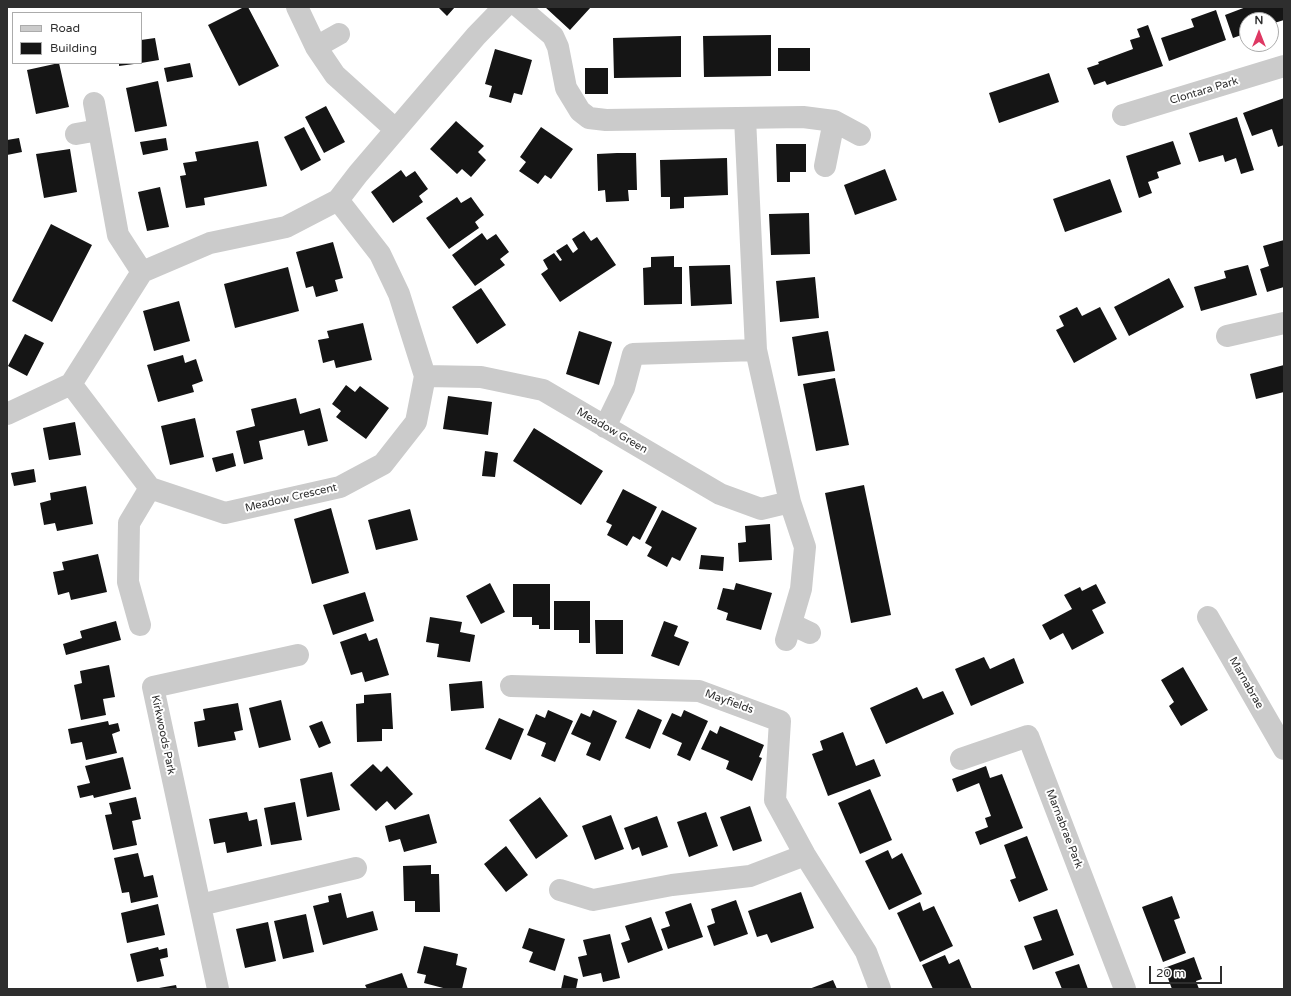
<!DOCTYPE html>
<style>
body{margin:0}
#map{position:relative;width:1291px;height:996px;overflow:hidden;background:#fff;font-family:"Varela Round",sans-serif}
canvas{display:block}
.frame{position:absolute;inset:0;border:8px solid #2e2e2e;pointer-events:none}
.legend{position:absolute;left:12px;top:12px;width:130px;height:52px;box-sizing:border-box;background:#fff;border:1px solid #ababab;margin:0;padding:5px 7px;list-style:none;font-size:12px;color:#2e2e2e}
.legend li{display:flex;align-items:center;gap:8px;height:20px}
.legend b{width:20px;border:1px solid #ababab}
.north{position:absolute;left:1239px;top:12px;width:40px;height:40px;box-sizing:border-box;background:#fff;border:1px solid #ababab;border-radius:50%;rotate:0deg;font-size:11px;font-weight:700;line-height:16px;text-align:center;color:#2e2e2e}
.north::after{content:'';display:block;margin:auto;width:14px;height:18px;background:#de3863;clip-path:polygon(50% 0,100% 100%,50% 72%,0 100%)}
.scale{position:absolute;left:1149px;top:966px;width:73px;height:18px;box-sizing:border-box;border:2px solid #2e2e2e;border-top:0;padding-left:5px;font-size:12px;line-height:14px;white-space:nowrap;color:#2e2e2e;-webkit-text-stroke:3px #fff;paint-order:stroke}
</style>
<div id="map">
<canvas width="1291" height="996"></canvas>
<div class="frame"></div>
<ul class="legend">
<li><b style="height:5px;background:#cbcbcb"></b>Road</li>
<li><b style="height:11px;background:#151515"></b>Building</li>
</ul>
<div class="north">N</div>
<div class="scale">20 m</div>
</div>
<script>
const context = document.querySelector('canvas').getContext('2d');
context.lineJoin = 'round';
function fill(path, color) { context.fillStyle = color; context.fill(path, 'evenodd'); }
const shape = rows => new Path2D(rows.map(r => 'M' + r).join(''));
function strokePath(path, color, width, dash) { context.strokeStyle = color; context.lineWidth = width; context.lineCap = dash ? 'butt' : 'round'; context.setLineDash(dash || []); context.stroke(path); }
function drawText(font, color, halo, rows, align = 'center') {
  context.font = font + ' "Varela Round",sans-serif'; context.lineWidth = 4; context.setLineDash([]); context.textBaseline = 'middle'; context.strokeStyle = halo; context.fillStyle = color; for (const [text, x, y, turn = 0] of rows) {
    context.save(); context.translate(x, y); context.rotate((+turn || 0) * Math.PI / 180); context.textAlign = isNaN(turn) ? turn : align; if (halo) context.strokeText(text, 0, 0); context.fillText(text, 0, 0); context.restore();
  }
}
const building = shape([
 [244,7,248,7,279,66,239,86,208,25],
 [438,7,455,7,447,16],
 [545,7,591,7,570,30],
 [1246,7,1284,7,1284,20,1271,24,1271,20,1247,20,1247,33,1233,38,1225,15],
 [1216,10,1226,40,1169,61,1161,38,1194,27,1191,19],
 [1148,25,1163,66,1107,85,1105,81,1094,85,1087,68,1099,64,1098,62,1133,49,1130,40,1140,37,1137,29],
 [771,35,771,76,704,77,703,36],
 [681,36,681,77,614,78,613,38],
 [155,38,159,60,141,63,141,40],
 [778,48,810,48,810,71,778,71],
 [495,49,532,60,522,95,514,93,511,103,489,97,492,86,485,84],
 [59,63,69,107,36,114,27,70],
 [119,63,134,63,134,64,119,66],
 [190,63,193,77,167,82,164,68],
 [585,68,608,68,608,94,585,94],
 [1049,73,1059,102,999,123,989,93],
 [158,81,167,126,135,132,126,88],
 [1284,98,1284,145,1278,147,1272,129,1252,136,1243,113],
 [326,106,345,142,324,153,305,117],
 [1237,117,1254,170,1241,174,1236,158,1225,162,1223,155,1199,162,1189,133],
 [456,121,484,146,478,152,486,160,471,177,462,169,457,174,430,149],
 [304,127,321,160,301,171,284,137],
 [541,127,573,149,551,179,545,175,538,184,519,171,526,162,520,157],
 [19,138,22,152,7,155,7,140],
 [166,138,168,150,143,155,140,142],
 [258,141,267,186,204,198,205,205,186,208,180,176,186,175,183,163,197,161,195,152],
 [1173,141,1181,164,1157,172,1159,178,1148,182,1152,193,1139,198,1126,156],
 [776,144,806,144,806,172,790,172,790,182,777,182],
 [70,149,77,192,44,198,36,154],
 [617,153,636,153,637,190,628,190,629,201,606,202,605,190,598,191,597,154],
 [727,158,728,195,684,197,684,208,670,209,670,197,661,197,660,160],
 [885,169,897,200,855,215,844,185],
 [401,170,406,177,415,171,428,189,419,196,423,202,393,223,371,192],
 [1110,179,1122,212,1065,232,1053,199],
 [160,187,169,227,147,231,138,192],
 [457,197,461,203,471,197,484,215,475,222,479,228,449,249,426,218],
 [809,213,810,254,771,255,769,214],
 [51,224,92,245,52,322,12,301],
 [584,231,591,241,597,237,616,265,560,302,541,274,548,269,543,260,554,253,560,261,562,260,556,251,567,244,573,253,578,249,572,239],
 [482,233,487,240,496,234,509,252,500,259,505,265,475,286,452,255],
 [1284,240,1284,287,1267,292,1260,269,1269,266,1263,246],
 [333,242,343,278,335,280,338,291,316,297,313,286,306,288,296,252],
 [674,256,674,267,682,267,682,304,644,305,643,268,651,267,651,257],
 [730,265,732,304,691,306,689,266],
 [1248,265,1257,295,1201,311,1194,287,1226,278,1224,271],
 [288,267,299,311,235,328,224,284],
 [815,277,819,318,780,322,776,281],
 [1169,278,1184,307,1129,336,1114,307],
 [481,288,506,325,477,344,452,307],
 [179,301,190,341,154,351,143,311],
 [1077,307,1082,316,1100,307,1117,339,1074,363,1056,330,1064,326,1059,316],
 [363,323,372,360,336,368,334,360,323,363,318,340,329,338,327,331],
 [579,331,612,342,599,385,566,374],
 [828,331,835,371,798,376,792,337],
 [25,334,44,343,27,376,8,366],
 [183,355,185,363,196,359,203,381,192,385,194,392,158,402,147,365],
 [1284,365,1284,392,1256,399,1250,374],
 [835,378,849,445,816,451,803,384],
 [346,385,355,392,360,386,389,408,366,439,336,417,341,411,332,404],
 [448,396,492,402,488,435,443,429],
 [296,398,300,414,320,408,328,441,308,446,304,430,259,441,263,459,244,464,236,431,255,426,251,409],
 [195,418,204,457,170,465,161,426],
 [75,422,81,455,49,460,43,428],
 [534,428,603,471,581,505,513,461],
 [485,451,498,453,495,477,482,476],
 [233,453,236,466,216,472,212,458],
 [34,469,36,482,14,486,11,473],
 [864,485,891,615,851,623,825,493],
 [86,486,93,524,57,531,55,523,44,525,40,503,51,500,50,493],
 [623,489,657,507,640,540,633,536,627,546,607,535,612,525,606,522],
 [331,508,349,573,312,584,294,519],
 [410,509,418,540,376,550,368,520],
 [662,510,697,528,680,561,672,557,667,567,647,556,652,547,645,543],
 [770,524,772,560,739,562,738,543,746,542,745,526],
 [98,554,107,592,71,600,69,592,58,595,53,572,64,570,62,562],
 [701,555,724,557,723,571,699,569],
 [490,583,505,612,481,624,466,596],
 [736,583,772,593,761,630,726,620,728,613,717,609,723,588,734,590],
 [513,584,550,584,550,629,539,629,539,625,532,625,532,617,513,617],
 [1096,584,1106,603,1092,610,1104,633,1072,650,1063,633,1050,640,1042,625,1072,609,1064,595,1080,587,1082,591],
 [365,592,374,621,333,635,323,605],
 [554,601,590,601,590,643,579,643,579,630,554,630],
 [430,617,462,622,460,632,475,635,470,662,437,657,439,644,426,642],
 [595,620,623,620,623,654,596,654],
 [116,621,121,640,66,655,63,644,82,638,80,631],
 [664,621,678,626,674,636,689,642,679,666,651,656],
 [366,633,369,641,377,638,389,675,365,682,362,672,351,675,340,642],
 [984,657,990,669,1014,658,1024,683,971,706,955,669],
 [109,665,115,697,103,699,106,715,81,720,74,685,82,683,80,671],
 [1183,667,1208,710,1181,726,1169,706,1174,702,1161,680],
 [482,681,484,708,451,711,449,684],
 [917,687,923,699,943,691,954,714,886,744,870,708],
 [391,693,393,729,382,729,382,741,357,742,356,704,364,703,364,695],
 [281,700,291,740,259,748,249,708],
 [238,703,243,730,234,732,236,740,198,747,194,722,205,720,203,709],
 [638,709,662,720,650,749,625,738],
 [548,710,573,721,555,762,541,756,546,743,527,735,536,714,545,718],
 [593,710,617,721,600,761,586,755,591,743,571,734,581,713,590,717],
 [684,710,708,721,690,761,677,755,682,743,662,734,672,713,681,717],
 [499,718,524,729,511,760,485,749],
 [108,721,109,725,118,723,120,731,112,734,117,753,86,760,82,742,71,744,68,729],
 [322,721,331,743,319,748,309,726],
 [720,726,764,745,759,757,762,758,752,781,726,769,729,761,701,749,710,730,717,734],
 [843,732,856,766,874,759,881,776,828,796,812,754,823,750,820,741],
 [123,757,131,789,94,798,93,795,80,798,77,786,90,783,85,766],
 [373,764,381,772,387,766,413,794,395,810,387,801,376,811,350,785],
 [986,766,990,778,1002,774,1023,828,980,845,975,832,988,827,985,818,991,816,979,783,957,792,952,779],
 [332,772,340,810,307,817,300,779],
 [870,789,892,840,860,854,838,803],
 [136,797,141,819,132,821,137,845,113,850,105,815,112,814,109,803],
 [540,797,568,836,536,859,509,820],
 [295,802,302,840,271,845,264,808],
 [750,806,762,841,733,851,720,817],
 [247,812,249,821,257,819,262,846,227,853,225,842,214,844,209,819],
 [706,812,718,846,689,857,677,822],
 [429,814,437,843,404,852,400,839,389,842,385,826],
 [611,815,624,849,595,860,582,826],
 [657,816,668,847,642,856,639,847,632,850,624,828],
 [1027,836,1048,890,1019,902,1010,880,1016,878,1004,845],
 [506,846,528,875,506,892,484,864],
 [888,850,892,859,902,853,922,894,889,910,865,861],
 [138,853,144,877,153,875,158,897,131,903,129,892,122,893,114,858],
 [431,865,431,874,439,874,440,912,415,912,415,901,404,901,403,866],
 [801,892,814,928,771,943,767,934,757,937,748,911],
 [341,893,347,918,373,911,378,930,323,945,313,906,329,902,328,896],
 [1172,896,1180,918,1174,920,1186,953,1163,962,1142,907],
 [736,900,748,934,714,946,707,926,715,923,711,909],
 [920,902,923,911,934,906,953,946,920,962,897,913],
 [691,903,703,937,668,949,661,929,670,926,665,912],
 [158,904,165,935,127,943,121,913],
 [1057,909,1074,955,1033,970,1024,946,1042,940,1033,917],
 [306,914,314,952,283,959,274,921],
 [651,917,663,950,628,963,621,943,630,940,625,926],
 [268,922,276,961,245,968,236,929],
 [529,928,565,939,555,971,529,962,533,952,522,948],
 [610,934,620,978,603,982,601,973,583,977,578,957,587,955,583,940],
 [424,946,458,954,456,965,467,968,462,989,447,989,424,983,426,975,417,973],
 [158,947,159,950,167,948,168,957,160,959,164,976,137,982,130,954],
 [945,955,949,964,959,959,972,989,933,989,922,965],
 [1194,957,1202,979,1196,981,1199,989,1172,989,1164,968],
 [1079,964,1088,989,1062,989,1055,972],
 [402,973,408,989,367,989,365,985],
 [564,975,578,979,576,989,561,989],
 [833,980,837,989,809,989],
 [176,985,177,989,160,989,159,988]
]);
const minor = shape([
 [297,7,316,47,335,75,396,130],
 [519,7,553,36,558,47,566,88,580,111,589,118,606,120,803,117,834,121,860,135],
 [316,47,339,34],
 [94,103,118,235,142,272],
 [1123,115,1284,66],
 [745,118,756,350,790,502,805,547,801,589,786,640],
 [76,134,99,130],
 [825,166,834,121],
 [1227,336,1284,323],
 [425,376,481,377,543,390,720,494,761,509,790,502],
 [71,384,150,488,225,513,340,487,383,464,416,422,425,376,399,294,380,254,338,200],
 [7,414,71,384,142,272,210,243,286,227,338,200,358,174,476,36,504,7],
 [605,427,624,388,633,354,756,350],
 [1208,617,1284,749],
 [791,624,810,633],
 [140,625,128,582,129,523,150,488],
 [511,686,699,691,780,721,775,800,805,855,866,952,880,989],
 [961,759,1028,736,1125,989],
 [560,890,593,900,672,885,750,876,805,855],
 [200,905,356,868],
 [218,989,153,687,298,655]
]);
const streetNames = [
 ["Clontara Park",1204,91,-17],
 ["Meadow Green",612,431,30],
 ["Meadow Crescent",291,498,-13],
 ["Marnabrae",1246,683,60],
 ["Mayfields",729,702,20],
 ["Kirkwoods Park",163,735,78],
 ["Marnabrae Park",1064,829,69]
];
fill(building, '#151515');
strokePath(minor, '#cbcbcb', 22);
drawText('11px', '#2e2e2e', '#fff', streetNames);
</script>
